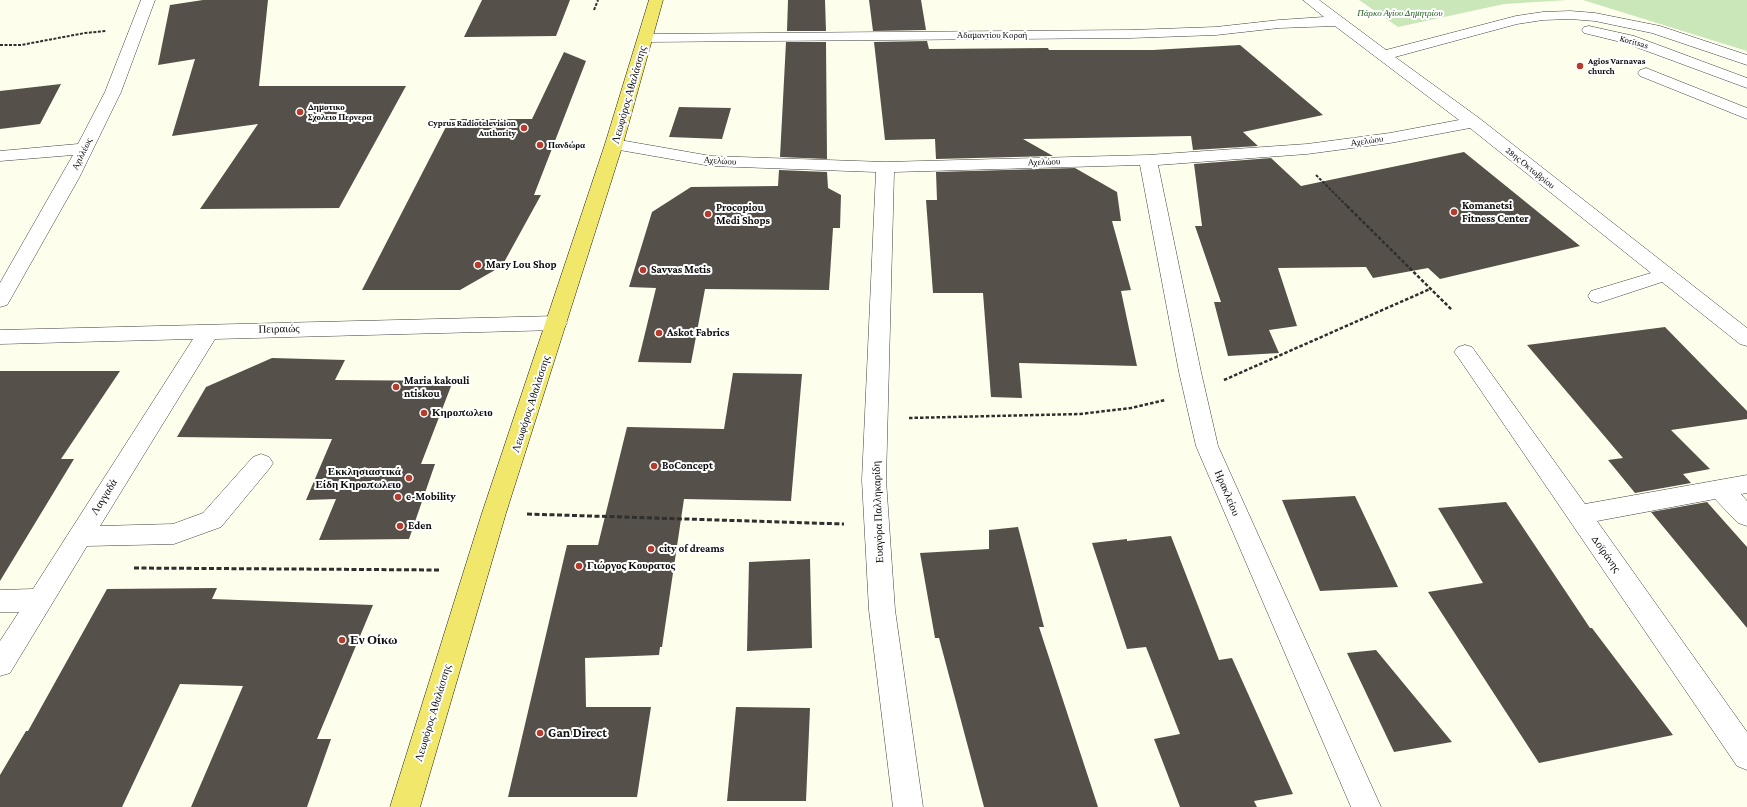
<!DOCTYPE html>
<meta charset="utf-8">
<style>
body{margin:0}
canvas{display:block;background:#fefeed}
</style>
<canvas width="1747" height="807"></canvas>
<script>
const context = document.querySelector('canvas').getContext('2d');
context.lineJoin = 'round';
function fill(path, color) { context.fillStyle = color; context.fill(path, 'evenodd'); }
const shape = rows => new Path2D(rows.map(r => 'M' + r).join(''));
function strokePath(path, color, width, dash) { context.strokeStyle = color; context.lineWidth = width; context.lineCap = dash ? 'butt' : 'round'; context.setLineDash(dash || []); context.stroke(path); }
function drawText(font, color, halo, rows, align = 'center') {
  context.font = font + ' "Crimson Pro",serif'; context.lineWidth = 4; context.setLineDash([]); context.textBaseline = 'middle'; context.strokeStyle = halo; context.fillStyle = color; for (const [text, x, y, turn = 0] of rows) {
    context.save(); context.translate(x, y); context.rotate((+turn || 0) * Math.PI / 180); context.textAlign = isNaN(turn) ? turn : align; if (halo) context.strokeText(text, 0, 0); context.fillText(text, 0, 0); context.restore();
  }
}
const green = shape([
 [1359,0,1568,0,1504,4,1398,27],
 [1583,0,1747,0,1747,51]
]);
const building = shape([
 [203,0,268,0,259,86,406,86,339,208,200,209,258,124,172,136,195,59,158,65,170,5],
 [482,0,570,0,556,36,464,37],
 [788,0,825,0,826,31,787,31],
 [869,0,921,0,926,30,873,31],
 [927,41,929,49,1048,48,1049,50,1153,50,1240,45,1323,115,1243,132,1258,146,1193,150,1191,136,1023,139,1053,156,936,159,935,139,885,140,874,42],
 [786,42,826,42,827,159,780,157],
 [564,52,586,61,534,195,541,195,502,266,460,290,362,290,450,119,532,119],
 [61,84,40,124,0,129,0,91],
 [679,107,731,108,722,139,669,137],
 [1464,152,1580,246,1440,279,1428,268,1373,278,1366,267,1278,268,1297,326,1269,330,1279,353,1228,356,1214,302,1221,302,1195,226,1202,226,1194,164,1271,158,1301,186],
 [1075,168,1117,192,1121,221,1112,221,1131,290,1121,291,1137,366,1019,363,1022,398,991,397,983,293,933,293,926,200,937,200,936,172],
 [779,170,827,172,828,188,841,195,840,228,833,228,829,290,705,289,691,363,638,362,656,288,629,287,652,212,691,187,778,186],
 [1665,327,1747,411,1747,419,1671,430,1710,469,1683,474,1691,483,1635,493,1608,460,1623,458,1527,345],
 [272,358,345,360,335,380,453,381,421,464,435,464,409,539,319,540,336,499,306,500,332,439,177,437,206,387],
 [0,371,120,371,61,459,74,459,0,581],
 [733,373,802,374,791,501,684,499,662,647,660,647,659,655,585,658,586,707,651,707,637,797,508,797,567,545,598,545,627,427,724,429],
 [1355,496,1398,587,1320,591,1282,500],
 [1506,502,1590,628,1592,628,1673,735,1539,763,1428,592,1483,583,1438,508],
 [1707,502,1747,547,1747,628,1651,512],
 [1018,527,1044,627,1039,627,1098,807,984,807,939,638,935,638,920,553,989,549,989,530],
 [1171,536,1219,660,1232,658,1293,794,1254,801,1257,807,1180,807,1154,739,1180,734,1146,647,1127,649,1092,543,1127,539,1127,541],
 [810,559,812,648,747,651,749,562],
 [217,588,212,599,373,605,317,739,331,739,307,807,191,807,243,686,180,684,122,807,0,807,0,775,26,731,28,731,107,589],
 [1376,650,1452,742,1394,752,1347,653],
 [736,707,810,708,806,801,727,801]
]);
const pathFar2 = shape([
 [594,10,598,0],
 [0,45,21,45,85,33,106,31],
 [1316,175,1348,207]
]);
const pathFar1 = shape([
 [1347,206,1452,310],
 [1224,380,1430,289],
 [909,418,1080,414,1131,408,1165,400]
]);
const path = shape([
 [527,514,844,524],
 [134,568,441,570]
]);
const minor = shape([
 [141,0,155,0,121,92,79,178,10,300,7,305,0,307,0,283,73,155,0,161,0,151,78,144,105,92,141,0],
 [1303,0,1319,0,1386,50,1516,16,1543,12,1570,11,1595,13,1660,26,1747,55,1747,65,1652,33,1595,21,1570,19,1543,20,1517,24,1395,57,1479,118,1747,328,1747,346,1740,344,1662,282,1598,303,1591,301,1588,296,1591,291,1651,273,1470,128,1390,143,1307,154,1158,165,1201,372,1218,446,1381,807,1351,807,1196,446,1179,372,1140,165,894,172,886,480,895,610,923,807,893,807,869,610,862,480,876,172,711,166,608,148,605,144,608,140,614,139,711,156,885,162,1148,155,1307,144,1390,133,1459,120,1335,26,1279,28,1216,35,1130,38,645,42,640,41,638,38,640,35,645,34,1130,30,1216,27,1279,20,1324,17,1303,0],
 [1589,26,1634,36,1747,78,1747,88,1625,43,1584,33,1582,30,1584,27,1589,26],
 [1646,68,1747,108,1747,119,1640,76,1638,73,1640,70,1646,68],
 [557,316,564,318,567,323,564,328,557,330,215,339,100,526,173,524,203,513,253,457,261,454,269,457,273,463,269,469,221,527,174,544,87,546,10,673,0,676,0,641,19,612,0,612,0,590,33,589,193,339,0,344,0,330,557,316],
 [1465,345,1472,347,1585,504,1747,475,1747,493,1741,494,1747,501,1747,526,1738,523,1715,499,1597,521,1747,732,1747,770,1737,766,1458,357,1454,352,1458,347,1465,345]
]);
const major = shape([
 [649,0,663,0,623,144,506,513,420,807,390,807,482,513,605,144,649,0]
]);
const markers = [
 [1580,66,4,"#b53c2c"],
 [300,112,4,"#b53c2c"],
 [524,128,4,"#b53c2c"],
 [540,145,4,"#b53c2c"],
 [1454,212,4,"#b53c2c"],
 [708,214,4,"#b53c2c"],
 [478,265,4,"#b53c2c"],
 [643,270,4,"#b53c2c"],
 [659,333,4,"#b53c2c"],
 [396,387,4,"#b53c2c"],
 [424,413,4,"#b53c2c"],
 [654,466,4,"#b53c2c"],
 [409,478,4,"#b53c2c"],
 [398,497,4,"#b53c2c"],
 [400,526,4,"#b53c2c"],
 [651,549,4,"#b53c2c"],
 [579,566,4,"#b53c2c"],
 [342,640,4,"#b53c2c"],
 [540,733,4,"#b53c2c"]
];
const farParknames = [
 ["Πάρκο Αγίου Δημητρίου",1400,13]
];
const farStreetnames = [
 ["Αδαμαντίου Κοραή",992,35],
 ["Koritsas",1634,42,16],
 ["Αχελώου",1367,141,-8],
 ["Αχιλλέως",82,154,-64],
 ["Αχελώου",720,161,4],
 ["Αχελώου",1044,162,-2],
 ["28ης Οκτωβρίου",1530,168,39]
];
const farPoinames = [
 ["Agios Varnavas",1588,61],
 ["church",1588,71],
 ["Δημοτικο",308,107],
 ["Σχολειο Περνερα",308,117],
 ["Cyprus Radiotelevision",516,123,"right"],
 ["Authority",516,133,"right"],
 ["Πανδώρα",548,145]
];
const streetNames = [
 ["Λεωφόρος Αθαλάσσης",629,95,-74],
 ["Πειραιώς",279,329,-1],
 ["Λεωφόρος Αθαλάσσης",531,404,-72],
 ["Ηρακλείου",1227,493,67],
 ["Λαγγαδά",104,497,-58],
 ["Ευαγόρα Παλληκαρίδη",878,512,-92],
 ["Δοϊράνης",1606,554,55],
 ["Λεωφόρος Αθαλάσσης",433,713,-73]
];
const poiNames = [
 ["Komanetsi",1462,206],
 ["Fitness Center",1462,219],
 ["Procopiou",716,208],
 ["Medi Shops",716,221],
 ["Mary Lou Shop",486,265],
 ["Savvas Metis",651,270],
 ["Askot Fabrics",667,333],
 ["Maria kakouli",404,381],
 ["ntiskou",404,394],
 ["Κηροπωλειο",432,413],
 ["BoConcept",662,466],
 ["Εκκλησιαστικά",401,472,"right"],
 ["Είδη Κηροπωλειο",401,485,"right"],
 ["e-Mobility",406,497],
 ["Eden",408,526],
 ["city of dreams",659,549],
 ["Γιώργος Κουρατος",587,566]
];
const nearPoinames = [
 ["Εν Οίκω",350,640],
 ["Gan Direct",548,733]
];
fill(green, '#c9e7b9');
fill(building, '#555049');
strokePath(minor, '#404040', 1);
strokePath(major, '#1e1e1e', 1);
strokePath(pathFar2, '#2f2f2f', 2, [3, 1.5]);
strokePath(pathFar1, '#2f2f2f', 2.5, [3.5, 2]);
strokePath(path, '#2f2f2f', 3, [5, 2.5]);
fill(minor, '#fff');
fill(major, '#f1e76a');
for (const [x, y, r, color] of markers) { const dot = new Path2D(); dot.arc(x, y, r, 0, 2 * Math.PI); context.fillStyle = color; context.fill(dot); strokePath(dot, '#fff', 1.5); }
drawText('italic 9px', '#236120', '#fff', farParknames);
drawText('9px', '#0d0d0d', '#fff', farStreetnames);
drawText('bold 9px', '#0d0d0d', '#fff', farPoinames, 'left');
drawText('11px', '#0d0d0d', '#fff', streetNames);
drawText('bold 11px', '#0d0d0d', '#fff', poiNames, 'left');
drawText('bold 13px', '#0d0d0d', '#fff', nearPoinames, 'left');
</script>
